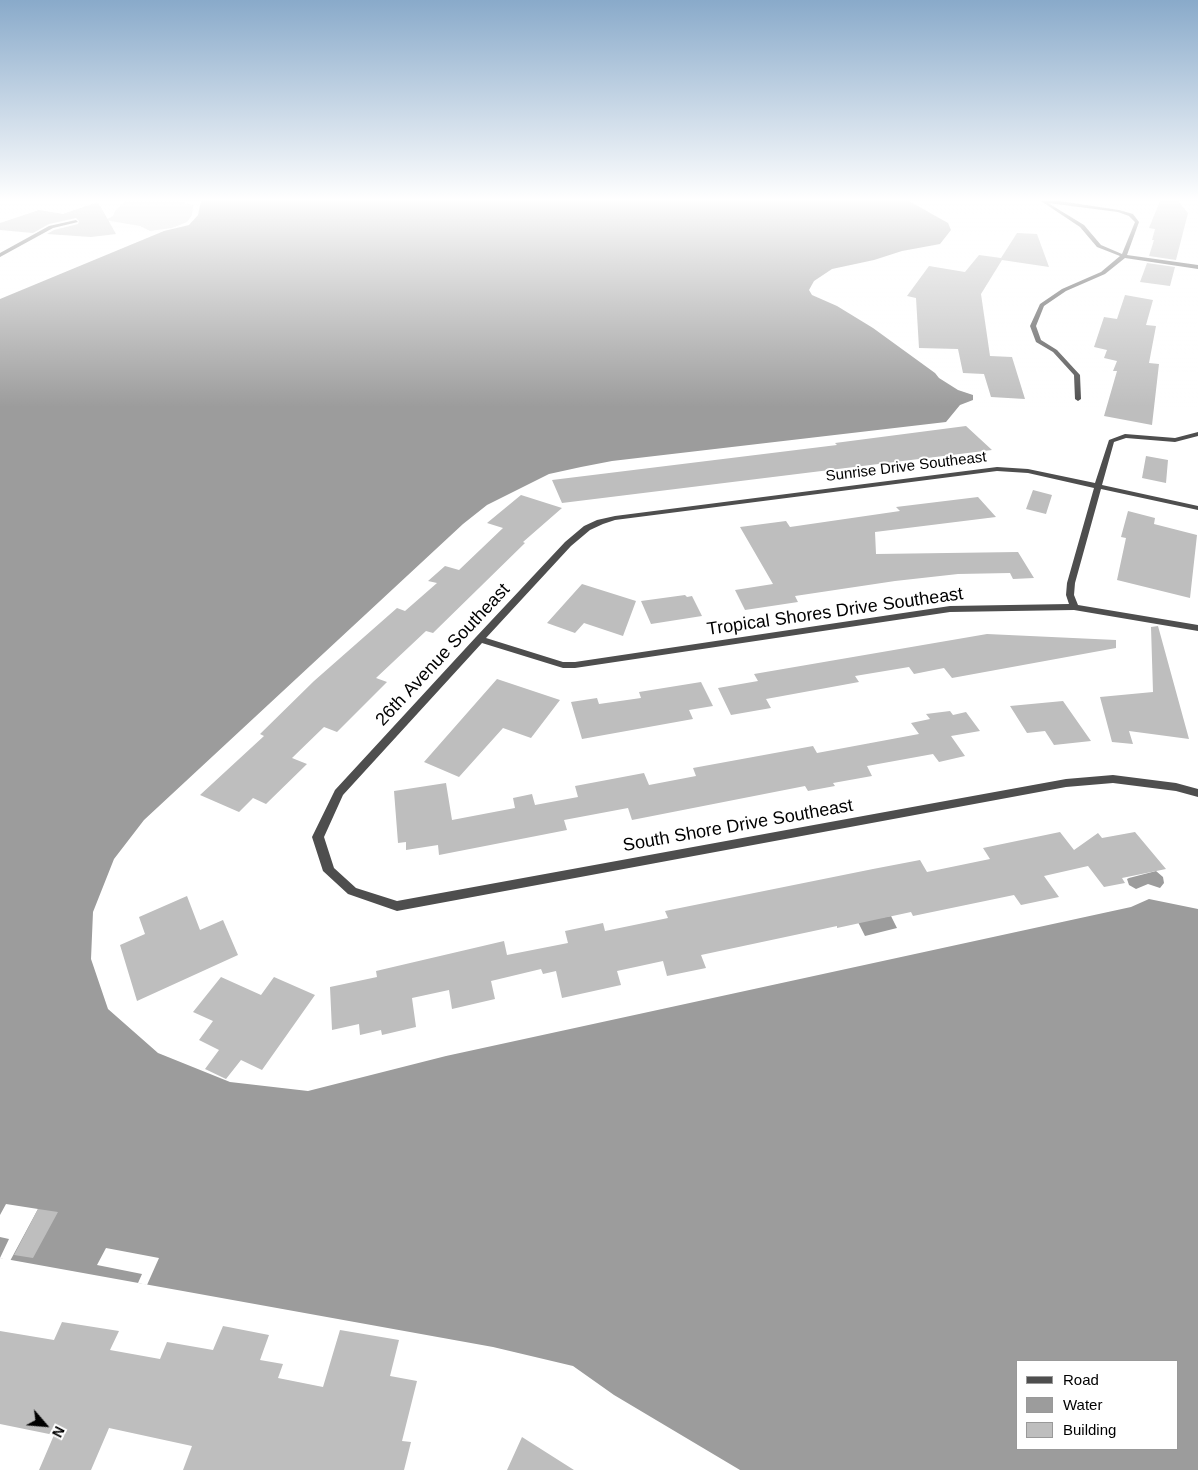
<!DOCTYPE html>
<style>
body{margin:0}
#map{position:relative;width:1198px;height:1470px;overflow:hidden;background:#fff;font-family:Arial,sans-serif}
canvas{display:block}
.legend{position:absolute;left:1016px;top:1360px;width:162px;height:90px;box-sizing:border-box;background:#fff;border:1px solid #999;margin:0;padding:6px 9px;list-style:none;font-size:15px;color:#000}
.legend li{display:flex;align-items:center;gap:10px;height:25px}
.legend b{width:25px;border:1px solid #999}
.north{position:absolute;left:20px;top:1400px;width:50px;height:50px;-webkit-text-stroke:4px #fff;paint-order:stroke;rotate:117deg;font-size:14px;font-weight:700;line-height:20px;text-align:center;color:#000}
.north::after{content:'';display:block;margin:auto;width:18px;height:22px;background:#000;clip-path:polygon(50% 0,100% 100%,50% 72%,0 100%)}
</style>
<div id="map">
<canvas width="1198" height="1470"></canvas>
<ul class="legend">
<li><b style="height:6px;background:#4e4e4e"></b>Road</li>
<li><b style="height:14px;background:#9c9c9c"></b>Water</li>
<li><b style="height:14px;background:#bebebe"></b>Building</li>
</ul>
<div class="north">N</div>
</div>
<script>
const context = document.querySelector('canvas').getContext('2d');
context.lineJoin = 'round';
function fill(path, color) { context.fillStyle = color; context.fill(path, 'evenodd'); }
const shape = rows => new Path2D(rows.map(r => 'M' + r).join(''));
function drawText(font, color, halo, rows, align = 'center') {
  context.font = font + ' Arial,sans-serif'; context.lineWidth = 4; context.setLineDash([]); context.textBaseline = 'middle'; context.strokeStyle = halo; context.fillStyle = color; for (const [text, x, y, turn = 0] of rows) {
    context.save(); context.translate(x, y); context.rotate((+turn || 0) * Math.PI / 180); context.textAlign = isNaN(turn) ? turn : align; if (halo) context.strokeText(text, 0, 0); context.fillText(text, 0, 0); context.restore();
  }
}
const green = shape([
 [125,201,177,201,193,205,192,215,187,222,172,228,150,231,140,226,105,220,113,216,115,211]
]);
const water = shape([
 [201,201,909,201,948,223,951,230,940,244,902,251,874,260,832,269,814,281,809,290,812,295,837,306,873,328,935,373,939,378,958,390,973,395,973,400,960,405,946,422,612,461,581,467,549,474,487,505,463,524,144,820,114,859,93,912,91,959,108,1009,158,1053,230,1082,308,1091,446,1056,1131,907,1149,899,1198,909,1198,1470,740,1470,614,1395,573,1366,493,1347,0,1258,0,299,164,231,189,225,198,215],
 [1017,1361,1177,1361,1177,1449,1017,1449],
 [1156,871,1163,877,1164,883,1160,888,1148,884,1136,889,1129,885,1127,879,1129,878],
 [891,916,897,928,865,936,858,922]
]);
const pier = shape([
 [6,1204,38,1209,10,1261,0,1258,9,1239,0,1237,0,1215],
 [106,1248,159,1258,147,1285,138,1283,142,1274,97,1265]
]);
const building = shape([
 [1160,201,1178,201,1188,213,1176,260,1149,256,1154,240,1152,240,1155,229,1149,228],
 [98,202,116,234,91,237,47,234,54,230,78,224,79,221,76,218,49,224,33,233,0,230,0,223,39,210,63,214],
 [1017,233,1037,234,1049,267,1002,260,981,294,990,356,1012,357,1025,399,991,397,984,374,963,373,958,349,919,348,916,298,907,296,929,266,965,272,979,255,1001,258],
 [1147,263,1175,267,1170,286,1140,282],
 [1125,295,1153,300,1146,325,1156,326,1149,363,1159,364,1152,425,1104,416,1117,371,1113,371,1117,361,1104,358,1107,350,1094,347,1104,317,1117,319],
 [966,426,992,450,562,503,552,480,837,445,835,443],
 [1146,456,1168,460,1166,483,1142,478],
 [1033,490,1052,495,1046,514,1026,509],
 [521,495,562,508,523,542,525,543,433,633,426,631,376,678,387,682,337,732,324,727,292,758,307,764,266,804,253,798,239,812,200,795,264,736,260,734,314,681,397,608,405,611,437,583,428,581,445,566,459,570,503,528,487,523],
 [978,497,996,517,875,532,876,554,1018,552,1034,578,1013,579,1010,573,958,574,895,581,795,596,798,602,745,610,735,590,773,584,740,527,786,521,790,527,900,511,896,507],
 [1128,511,1155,518,1154,524,1197,535,1190,598,1117,580,1126,538,1121,537],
 [582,584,636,601,623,636,584,623,575,633,547,623],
 [685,595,687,597,692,596,702,616,651,624,641,601],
 [1158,626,1189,739,1129,731,1133,744,1112,742,1100,697,1153,692,1151,627],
 [987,634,1116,640,1116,648,952,678,944,668,914,674,909,667,855,676,859,682,766,699,771,708,731,715,718,688,758,681,754,674],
 [497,679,560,700,531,738,503,728,459,777,424,762],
 [701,682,713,706,689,710,693,719,582,739,571,702,597,698,599,704,641,698,639,692],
 [1063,701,1091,741,1054,745,1045,731,1027,733,1010,706],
 [950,711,953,715,966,712,980,731,951,736,965,756,939,762,933,754,867,766,872,776,833,783,835,786,808,791,805,786,632,820,628,808,564,820,567,830,439,855,438,845,406,850,406,842,398,843,394,791,446,783,452,820,515,808,513,798,532,794,535,805,578,797,575,786,644,773,649,785,696,776,693,768,813,746,817,753,919,734,911,723,930,719,926,714],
 [1060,832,1074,850,1098,833,1102,838,1135,832,1166,869,1122,878,1125,883,1104,887,1088,866,1044,876,1059,897,1021,905,1014,895,913,916,911,912,837,928,837,926,701,955,706,968,667,976,663,961,617,971,621,985,562,998,556,971,543,974,541,969,491,981,495,999,452,1009,449,990,412,998,416,1027,382,1035,381,1030,360,1035,359,1024,332,1030,330,987,377,977,376,971,504,941,507,955,568,943,565,931,603,923,605,931,668,918,665,911,873,869,920,860,927,872,990,859,983,848],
 [187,896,200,930,223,920,238,955,137,1001,120,945,145,934,139,917],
 [221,977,261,995,274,977,315,995,262,1070,241,1060,226,1079,205,1069,219,1050,199,1040,213,1021,193,1012],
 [38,1209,58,1212,33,1258,14,1255],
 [62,1322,119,1331,110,1350,160,1359,167,1342,213,1350,223,1326,269,1335,260,1360,283,1364,278,1378,323,1387,340,1330,399,1340,390,1376,417,1381,402,1441,411,1442,404,1470,183,1470,192,1446,109,1428,91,1470,39,1470,54,1435,0,1424,0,1331,54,1340],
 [522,1437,574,1470,507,1470]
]);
const street = shape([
 [1041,201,1060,201,1119,210,1133,214,1139,222,1127,255,1198,265,1198,269,1125,258,1105,274,1066,291,1044,306,1036,326,1041,340,1057,350,1080,375,1081,399,1078,401,1075,399,1074,375,1053,352,1036,342,1030,326,1040,304,1062,289,1101,272,1120,256,1097,247,1080,227,1041,201],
 [1048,203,1118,212,1129,216,1135,222,1122,254,1101,245,1084,225,1048,203],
 [76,220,78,222,53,228,0,257,0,253,49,226,76,220],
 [1198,432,1198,436,1175,442,1126,438,1114,442,1102,485,1198,506,1198,510,1101,489,1075,583,1074,595,1078,605,1198,625,1198,631,1074,610,950,612,575,668,563,668,482,643,343,795,324,837,334,868,356,888,397,901,1066,779,1113,775,1176,783,1198,789,1198,797,1176,791,1113,783,1066,787,397,911,348,894,323,871,312,837,335,790,476,637,565,542,584,526,597,520,615,516,997,467,1028,469,1095,483,1109,440,1125,434,1175,438,1198,432],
 [997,471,1028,473,1094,488,1067,583,1066,595,1069,604,950,606,575,662,563,662,486,638,571,546,590,530,603,524,615,520,997,471]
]);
const farStreetnames = [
 ["Sunrise Drive Southeast",906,467,-7]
];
const streetNames = [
 ["Tropical Shores Drive Southeast",835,612,-8],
 ["26th Avenue Southeast",443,655,-47],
 ["South Shore Drive Southeast",738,826,-10]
];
fill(green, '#d5d5d5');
fill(water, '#9c9c9c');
fill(pier, '#fff');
fill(building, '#bebebe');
fill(street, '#4e4e4e');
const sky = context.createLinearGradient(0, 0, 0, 407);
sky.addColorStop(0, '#89aaca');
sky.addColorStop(0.49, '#fff');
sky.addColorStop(1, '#ffffff00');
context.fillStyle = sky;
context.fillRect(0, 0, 1198, 407);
drawText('15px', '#000', '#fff', farStreetnames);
drawText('18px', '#000', '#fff', streetNames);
</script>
